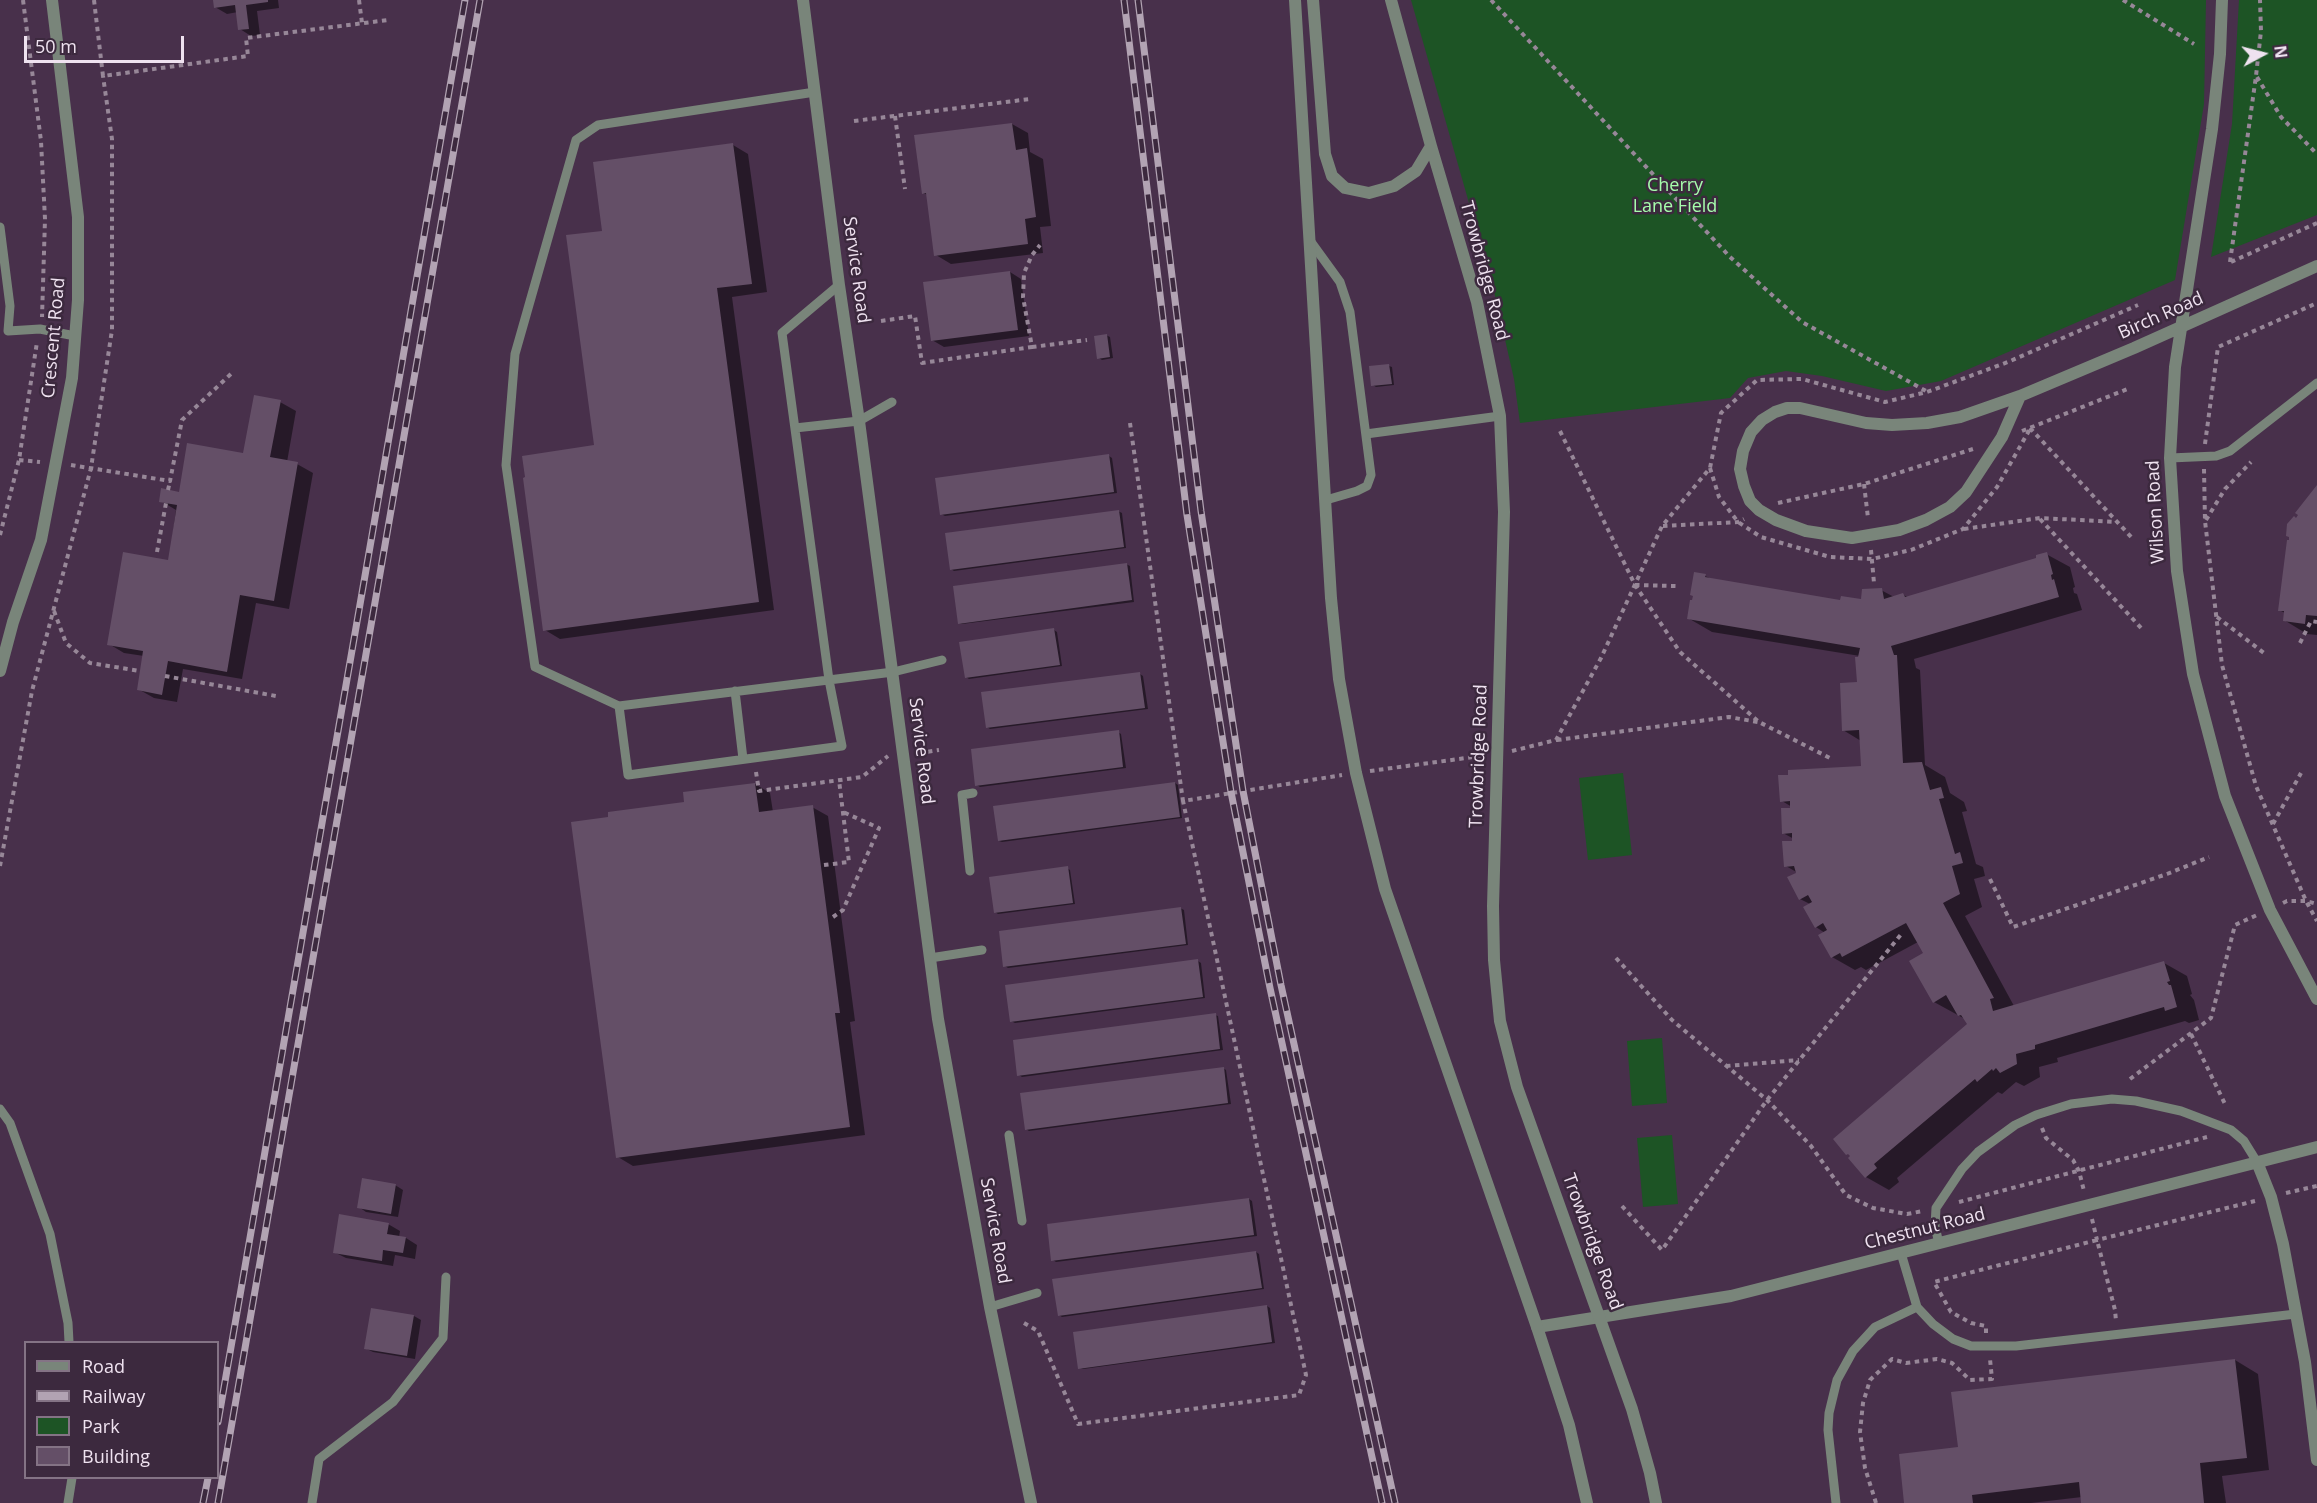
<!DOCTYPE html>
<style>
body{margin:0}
#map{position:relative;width:2317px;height:1503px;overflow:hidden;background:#3c293e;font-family:"Open Sans",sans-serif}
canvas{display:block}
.legend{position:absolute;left:24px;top:1341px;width:195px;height:138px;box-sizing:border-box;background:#3c293e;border:2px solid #847385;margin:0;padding:8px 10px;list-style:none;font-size:18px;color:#efe2f0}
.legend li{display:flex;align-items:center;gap:12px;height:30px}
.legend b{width:30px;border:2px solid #847385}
.north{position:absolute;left:2233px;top:24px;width:60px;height:60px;-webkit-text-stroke:4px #3c293e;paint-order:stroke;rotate:83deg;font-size:16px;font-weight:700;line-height:24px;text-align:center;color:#efe2f0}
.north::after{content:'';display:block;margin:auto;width:21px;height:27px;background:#efe2f0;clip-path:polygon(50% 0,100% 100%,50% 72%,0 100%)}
.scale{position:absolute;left:24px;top:36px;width:160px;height:27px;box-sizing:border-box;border:3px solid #efe2f0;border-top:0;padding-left:8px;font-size:18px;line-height:21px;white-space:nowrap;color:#efe2f0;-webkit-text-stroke:4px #3c293e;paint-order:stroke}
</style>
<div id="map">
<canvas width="2317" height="1503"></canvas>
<ul class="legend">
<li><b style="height:8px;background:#79857a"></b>Road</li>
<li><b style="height:8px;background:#b2a3b3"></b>Railway</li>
<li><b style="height:16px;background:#1d5425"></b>Park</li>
<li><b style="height:16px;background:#644f67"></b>Building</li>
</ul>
<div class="north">N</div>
<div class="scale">50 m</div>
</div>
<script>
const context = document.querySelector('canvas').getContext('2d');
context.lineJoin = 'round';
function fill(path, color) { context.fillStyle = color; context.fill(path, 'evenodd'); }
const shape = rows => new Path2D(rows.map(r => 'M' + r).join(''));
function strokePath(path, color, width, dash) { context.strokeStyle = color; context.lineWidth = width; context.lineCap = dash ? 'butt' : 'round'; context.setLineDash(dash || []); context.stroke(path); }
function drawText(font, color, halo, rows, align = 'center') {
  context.font = font + ' "Open Sans",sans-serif'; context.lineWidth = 5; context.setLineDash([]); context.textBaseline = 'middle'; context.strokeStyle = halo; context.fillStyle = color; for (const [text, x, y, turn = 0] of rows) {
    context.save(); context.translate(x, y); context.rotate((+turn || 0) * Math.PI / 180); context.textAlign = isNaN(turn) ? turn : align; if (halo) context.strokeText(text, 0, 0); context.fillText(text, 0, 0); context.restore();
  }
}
const built = shape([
 [0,0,2317,0,2317,1503,0,1503],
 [26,1342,218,1342,218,1478,26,1478]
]);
const green = shape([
 [1411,0,2206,0,2204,104,2175,280,1941,381,1886,391,1822,376,1786,371,1748,378,1730,398,1520,423,1514,379,1493,287],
 [2239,0,2317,0,2317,215,2211,257,2232,124],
 [1623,773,1632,855,1588,860,1579,778],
 [1662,1038,1667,1103,1632,1106,1627,1041],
 [1672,1135,1678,1204,1643,1207,1637,1138]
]);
const shadow = shape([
 [214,0,278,0,279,8,257,11,260,35,251,36,240,29,238,12,227,14,215,7],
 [1012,124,1028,133,1030,152,1043,159,1051,226,1040,227,1043,253,951,264,936,255,928,195,923,193],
 [733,145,748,154,767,292,732,297,774,610,560,639,545,630,596,446],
 [1010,272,1021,279,1029,336,944,347,932,340],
 [1106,335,1110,337,1113,358,1102,360,1099,358],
 [1389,366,1392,367,1394,385,1376,387,1373,385],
 [280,402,296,411,287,462,297,464,313,473,289,609,256,603,242,679,183,669,177,702,154,698,138,689,144,656,124,653,109,644,169,562,176,510,161,501,180,493,245,454],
 [1109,456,1112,458,1117,493,945,516,941,514],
 [2317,488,2317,635,2307,634,2284,620,2285,613,2279,610,2290,542,2297,519],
 [1118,511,1122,513,1126,548,954,571,951,569],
 [2046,554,2070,567,2075,587,2073,588,2074,593,2077,594,2082,610,1914,659,1916,668,1920,670,1925,765,1945,777,1950,793,1964,802,1967,811,1962,812,1976,864,1983,867,1985,876,1974,879,1982,907,1965,916,2014,1006,2164,963,2187,976,2192,994,2190,995,2194,1000,2199,1020,2189,1023,2185,1021,2057,1058,2058,1062,2039,1067,2040,1077,2024,1086,2016,1082,2002,1094,1998,1092,1897,1178,1899,1182,1889,1190,1866,1177,1852,1157,1835,1140,1969,1025,1965,1019,1934,1002,1925,954,1918,942,1866,970,1861,967,1855,970,1832,957,1825,933,1816,927,1810,904,1800,899,1798,873,1786,866,1794,839,1783,833,1792,809,1792,807,1782,801,1863,768,1861,741,1843,730,1858,683,1860,656,1712,632,1688,618,1694,602,1696,574,1705,576,1714,580,1841,602,1862,601,1881,590,1894,597,1903,595,1908,597,2038,559],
 [1126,564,1130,566,1134,602,962,624,959,623],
 [1054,630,1057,632,1062,666,969,679,966,677],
 [1140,674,1143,676,1148,709,990,729,987,727],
 [1118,732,1121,734,1126,768,980,787,977,785],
 [1175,783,1178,785,1182,818,1002,842,999,841],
 [755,784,770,793,773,812,812,807,828,816,855,1021,850,1022,865,1135,633,1166,618,1157,610,818,686,803],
 [1067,868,1070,870,1075,904,998,914,995,912],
 [1180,908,1184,910,1188,945,1008,968,1005,966],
 [1198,961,1201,963,1205,998,1015,1023,1011,1021],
 [1215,1015,1218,1016,1223,1050,1022,1077,1019,1075],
 [1223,1068,1226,1070,1231,1104,1029,1131,1026,1129],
 [395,1185,403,1190,398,1217,366,1212,359,1207],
 [1249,1199,1252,1201,1257,1236,1056,1262,1053,1260],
 [388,1224,400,1231,399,1237,406,1238,417,1245,415,1259,395,1255,393,1266,346,1258,334,1252],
 [1256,1252,1259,1254,1264,1289,1062,1317,1059,1315],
 [1267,1306,1270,1308,1275,1343,1083,1369,1080,1368],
 [414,1316,421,1320,415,1359,373,1352,365,1348],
 [2235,1360,2258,1374,2269,1470,2222,1476,2226,1503,2082,1503,2082,1497,2031,1503,1906,1503,1959,1449]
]);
const building = shape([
 [213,0,268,0,268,2,246,5,249,29,238,30,235,5,214,8],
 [1012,123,1016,150,1027,148,1036,217,1025,219,1028,244,934,256,926,193,922,194,914,135],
 [733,143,752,284,717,288,759,602,543,631,523,478,525,477,522,456,594,445,566,235,602,231,593,162],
 [1010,271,1018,330,931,341,923,282],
 [1107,334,1110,357,1097,359,1094,336],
 [1389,364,1392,384,1371,386,1369,366],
 [254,395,281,400,270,457,298,462,274,601,240,595,227,672,168,661,162,695,137,690,143,651,107,645,123,552,168,560,177,505,159,502,161,488,179,492,187,443,243,453],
 [1109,454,1114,492,940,515,935,478],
 [2317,485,2317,616,2306,615,2305,624,2283,621,2284,611,2278,611,2287,540,2289,540,2289,537,2286,536,2287,524,2294,516,2296,518,2298,515,2295,513],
 [1119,510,1124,547,950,570,945,533],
 [2047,552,2053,574,2051,575,2052,580,2054,579,2059,597,1891,646,1894,655,1897,655,1903,763,1922,762,1930,790,1941,787,1944,798,1939,799,1955,854,1960,852,1963,863,1952,866,1960,894,1943,903,1994,998,1990,999,1993,1011,2164,961,2170,981,2167,982,2169,985,2171,985,2177,1007,2165,1011,2164,1007,2035,1045,2035,1049,2016,1054,2017,1064,2000,1073,1996,1068,1993,1071,1992,1069,1977,1082,1975,1079,1874,1164,1877,1168,1865,1178,1848,1158,1850,1156,1848,1154,1846,1155,1833,1139,1967,1024,1961,1015,1958,1016,1946,995,1933,1003,1909,961,1923,953,1906,923,1842,957,1840,953,1831,958,1818,935,1827,930,1823,923,1815,928,1803,907,1812,902,1808,895,1799,900,1787,877,1796,873,1794,866,1784,867,1782,841,1792,841,1792,833,1782,834,1781,808,1790,808,1790,801,1780,802,1778,775,1788,775,1788,770,1861,766,1859,730,1842,731,1840,683,1857,682,1855,657,1858,657,1860,648,1687,619,1690,600,1692,600,1693,596,1690,595,1694,572,1706,574,1705,577,1840,600,1841,596,1861,599,1862,589,1882,588,1884,599,1903,593,1905,597,2036,558,2036,555],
 [1127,563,1132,600,958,624,953,586],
 [1054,628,1060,665,965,678,959,642],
 [1140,672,1145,708,986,728,981,692],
 [1119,730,1123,767,975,786,971,749],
 [1175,782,1180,817,998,841,993,806],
 [755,783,759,812,813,805,840,1013,835,1013,850,1127,616,1158,571,822,608,817,608,812,684,802,683,792],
 [1068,866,1073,903,994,913,989,877],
 [1181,907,1186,944,1003,967,999,931],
 [1198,959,1203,997,1010,1022,1005,985],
 [1216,1013,1220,1049,1017,1076,1013,1040],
 [1224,1067,1228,1103,1025,1130,1020,1093],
 [362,1178,396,1184,391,1214,357,1208],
 [1249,1198,1254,1235,1051,1261,1047,1224],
 [339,1214,389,1223,387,1234,406,1237,403,1253,383,1250,382,1261,333,1253],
 [1256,1251,1262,1288,1058,1316,1052,1279],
 [1267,1305,1272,1342,1078,1369,1073,1332],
 [371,1308,414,1315,407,1356,364,1349],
 [2235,1359,2247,1458,2200,1463,2204,1503,2081,1503,2079,1482,1972,1495,1973,1503,1904,1503,1899,1454,1958,1447,1951,1392]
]);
const path = shape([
 [23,0,41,141,45,219,42,317],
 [94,0,103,76,248,56,246,38,388,20],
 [359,0,362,23],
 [1491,0,1730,257,1802,322,1926,391],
 [2123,0,2194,44],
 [2257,77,2281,117,2317,154],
 [895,116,905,189],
 [854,121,1030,99],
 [2230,262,2256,76,2261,31,2260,0],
 [2231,262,2317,223],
 [881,321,915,316,922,363,1032,347,1023,297,1024,273,1032,255,1040,245],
 [1032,347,1087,340],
 [1130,423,1183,801,1342,775],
 [2030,428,2134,540],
 [1560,431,1635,585,1680,652,1759,722,1830,758],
 [2022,431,2130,388],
 [2205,444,2218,347,2317,303],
 [19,460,40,462],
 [71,465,170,481,182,420,232,373],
 [1710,468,1719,497,1738,522,1761,537,1830,557,1872,559,1911,550,1963,529,1997,487,2030,429],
 [2204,469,2205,521,2222,665,2256,786,2306,901,2317,921],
 [1864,484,1868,518],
 [168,490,170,481],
 [1778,503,1864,484,1976,448],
 [2040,519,2143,630],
 [2206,520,2225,489,2251,462],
 [1663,526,1738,522,1744,519],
 [1964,529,2040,518,2118,522],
 [0,535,19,460,37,342],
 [1871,550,1874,583],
 [157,552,166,503],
 [1635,585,1676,586],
 [54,611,66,643,90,663,140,671],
 [2217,617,2264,653],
 [2300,643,2311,621,2317,622],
 [165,676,276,696],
 [1557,740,1729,717,1758,722],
 [1512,751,1556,740,1601,658,1662,526,1710,468,1721,413,1757,380,1802,379,1885,402,1927,392,2008,362,2138,305],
 [919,753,939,750],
 [1370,771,1481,756],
 [756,772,759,791,862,777,888,756],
 [2273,824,2301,773],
 [824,865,849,862,839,780],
 [0,866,32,691,91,468,112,330,112,139,103,76],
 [1990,879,2013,927,2167,874,2209,857],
 [2283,903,2287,901,2306,901,2317,904],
 [833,917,843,910,879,828,843,812],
 [1616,958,1672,1020,1767,1100,1811,1146,1846,1195,1873,1208,1907,1214,1923,1211],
 [2191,1034,2226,1106],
 [1726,1066,1799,1060],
 [2130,1079,2211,1018,2235,925,2257,915],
 [2042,1128,2046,1138,2073,1160,2079,1171,2084,1191],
 [2286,1193,2317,1186],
 [1959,1202,2207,1137],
 [1622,1206,1662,1250,1767,1100,1903,932],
 [2092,1219,2097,1240,2255,1201],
 [1024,1323,1038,1331,1078,1424,1299,1395,1306,1375,1183,801],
 [1986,1333,1986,1326,1971,1323,1951,1312,1934,1282,2097,1240,2115,1310,2116,1321],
 [1876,1503,1865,1468,1860,1432,1863,1403,1870,1380,1892,1359,1906,1363,1937,1359,1952,1363,1970,1380,1992,1379,1990,1359]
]);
const service = shape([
 [815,92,598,125,576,140,515,354,506,465,535,667,619,706,893,672,942,660],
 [0,227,10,306,8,331,40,329,75,336],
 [1311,242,1340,282,1350,312,1371,475,1367,486,1357,491,1326,500],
 [795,428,859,421,892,402],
 [1366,434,1500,416],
 [2170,458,2216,456,2230,451,2317,383],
 [735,691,743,759],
 [619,706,628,775,842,746,829,680,782,333,839,285],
 [970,871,962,795,973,793],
 [930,958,982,950],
 [0,1109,10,1123,50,1234,68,1323,69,1342],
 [1009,1135,1022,1221],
 [1939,1244,1935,1226,1936,1208,1962,1169,1978,1152,2015,1125,2036,1115,2071,1104,2112,1099,2136,1101,2181,1111,2231,1130,2244,1141,2257,1162],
 [1901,1253,1917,1307,1933,1324,1953,1339,1971,1346,2016,1346,2296,1314],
 [990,1307,1037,1293],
 [68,1503,72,1478],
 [312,1503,319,1459,393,1402,443,1338,446,1277],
 [1836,1503,1828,1430,1829,1413,1837,1380,1853,1351,1875,1327,1917,1307]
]);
const minor = shape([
 [803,0,839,285,859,421,938,1019,990,1307,1031,1503],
 [2222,0,2220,54,2212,129,2175,367,2170,458,2177,571,2193,674,2225,796,2270,910,2317,999],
 [2020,396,2002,437,1966,492,1950,507,1926,520,1899,530,1852,538,1806,531,1776,520,1759,510,1750,501,1744,486,1740,469,1743,451,1751,432,1762,420,1775,412,1787,408,1800,408,1866,423,1892,425,1927,423,1960,417,2020,396,2134,348,2317,266],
 [0,671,13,622,41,540,72,378,78,300,78,217,52,0],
 [2257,1162,2271,1197,2283,1244,2305,1362,2317,1460],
 [1537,1327,1731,1296,2317,1147]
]);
const tertiary = shape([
 [1295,0,1331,598,1339,679,1356,773,1385,889,1537,1327,1569,1425,1587,1503],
 [1313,0,1325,154,1332,176,1345,188,1369,193,1394,186,1416,171,1431,146],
 [1391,0,1431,146,1477,302,1500,416,1504,512,1493,906,1494,960,1500,1021,1517,1087,1632,1409,1650,1473,1656,1503]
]);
const rail = shape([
 [1124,0,1187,515,1231,792,1270,988,1382,1503],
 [1138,0,1201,511,1243,791,1281,985,1395,1503],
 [218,1422,465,0],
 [203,1503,208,1478],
 [218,1503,480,0]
]);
const parkNames = [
 ["Cherry",1675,186],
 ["Lane Field",1675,207]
];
const streetNames = [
 ["Service Road",856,270,82],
 ["Trowbridge Road",1484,271,75],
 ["Birch Road",2161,316,-24],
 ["Crescent Road",54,338,-85],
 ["Wilson Road",2156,512,-93],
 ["Service Road",921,751,83],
 ["Trowbridge Road",1479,756,-88],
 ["Chestnut Road",1925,1229,-14],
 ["Service Road",995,1231,80],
 ["Trowbridge Road",1592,1242,70]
];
fill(built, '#48304b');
fill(green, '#1d5425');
fill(shadow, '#0007');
fill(building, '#644f67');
strokePath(path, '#978798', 4, [4.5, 4.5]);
strokePath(service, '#79857a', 9);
strokePath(minor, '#79857a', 12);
strokePath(tertiary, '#79857a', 12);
strokePath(rail, '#b2a3b3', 7);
strokePath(rail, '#3c293e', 4.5, [14]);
drawText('18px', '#a6fdac', '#3c293e', parkNames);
drawText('18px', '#efe2f0', '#3c293e', streetNames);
</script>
